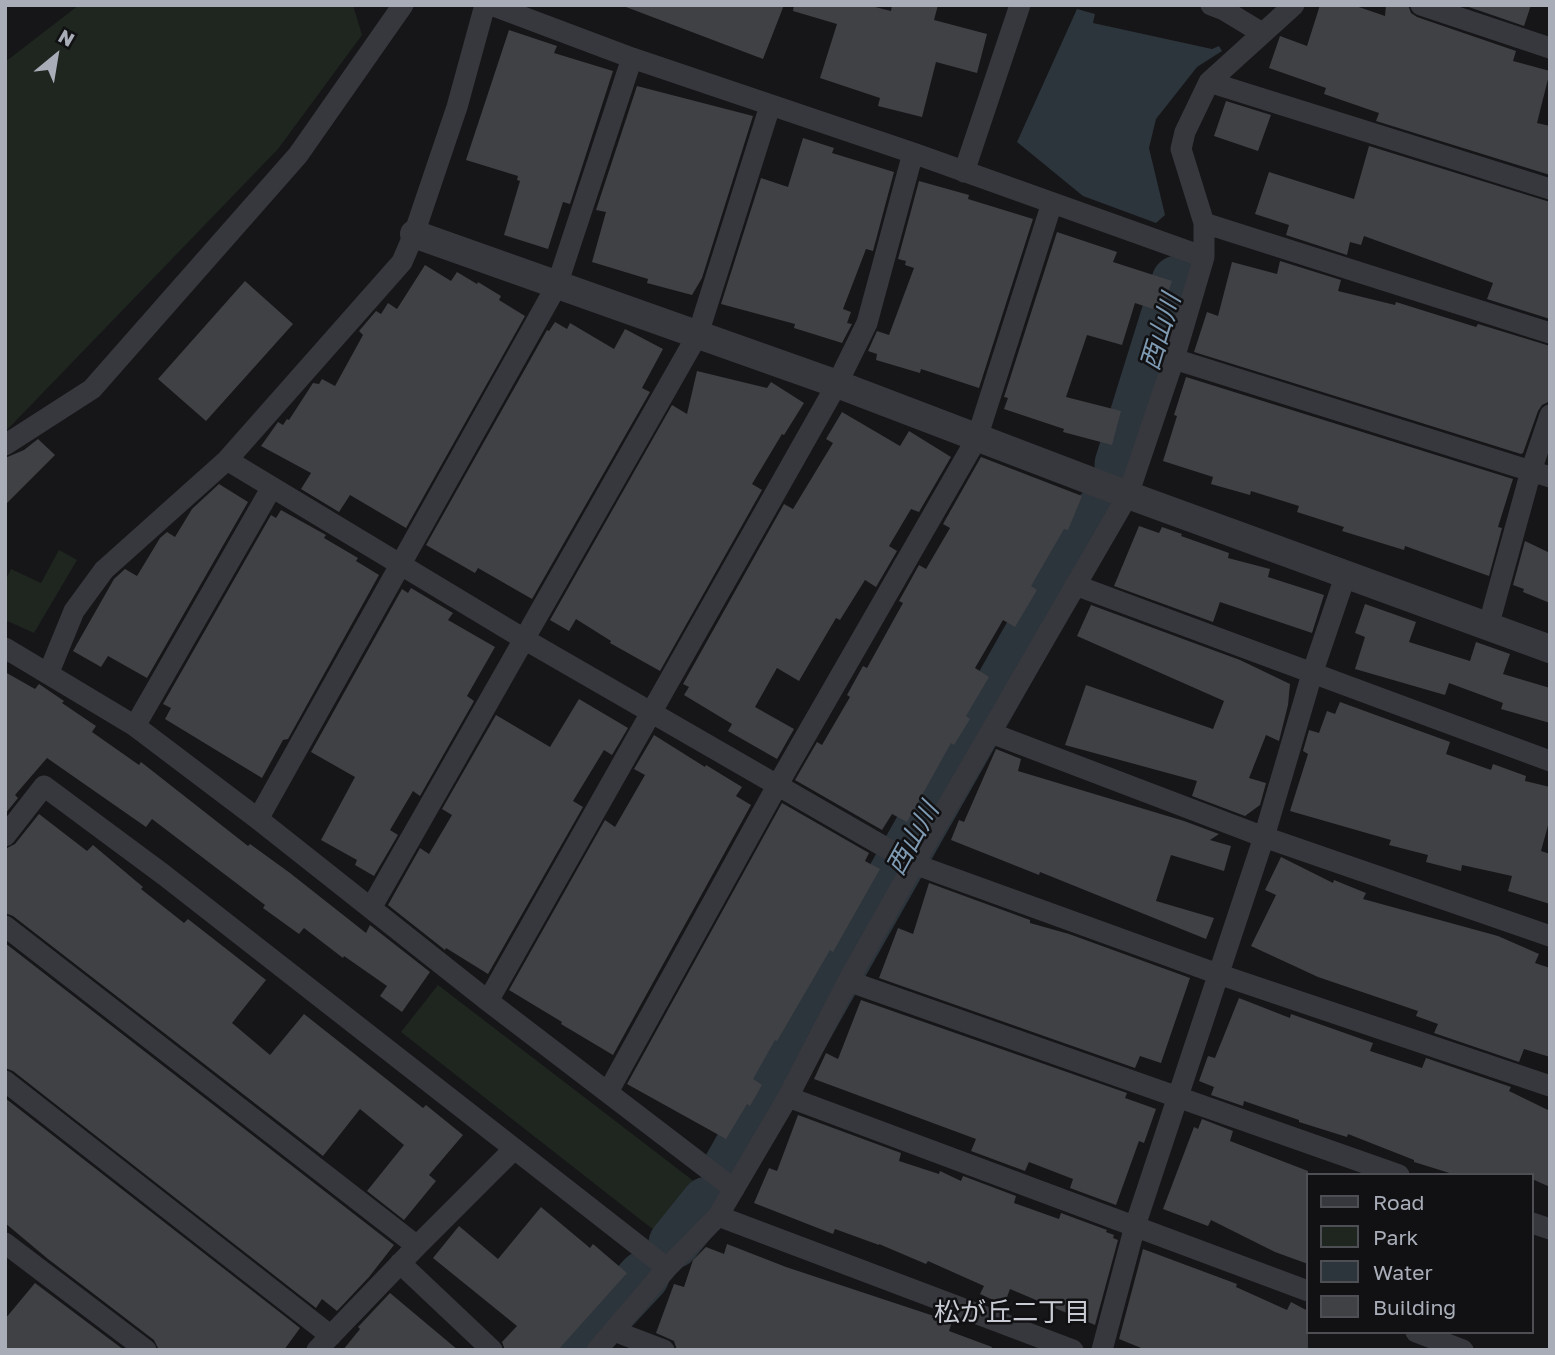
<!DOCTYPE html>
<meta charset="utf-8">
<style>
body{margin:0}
#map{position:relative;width:1555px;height:1355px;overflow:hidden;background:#161618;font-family:"Golos Text",sans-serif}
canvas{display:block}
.frame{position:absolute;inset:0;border:7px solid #a8adb8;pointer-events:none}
.legend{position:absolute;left:1306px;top:1173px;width:228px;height:161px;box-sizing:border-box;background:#111113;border:2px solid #4d4f55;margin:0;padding:9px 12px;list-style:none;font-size:21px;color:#a8adb8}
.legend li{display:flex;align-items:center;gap:14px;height:35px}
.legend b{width:35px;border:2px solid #4d4f55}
.north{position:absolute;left:21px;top:21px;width:70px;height:70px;-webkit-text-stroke:5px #111113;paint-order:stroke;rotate:30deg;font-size:19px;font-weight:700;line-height:28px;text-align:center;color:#a8adb8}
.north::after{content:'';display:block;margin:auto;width:24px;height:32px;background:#a8adb8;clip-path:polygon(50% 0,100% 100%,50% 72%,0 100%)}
</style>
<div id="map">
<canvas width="1555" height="1355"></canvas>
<div class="frame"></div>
<ul class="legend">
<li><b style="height:9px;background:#37383d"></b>Road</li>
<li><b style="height:19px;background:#1e261f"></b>Park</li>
<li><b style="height:19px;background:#2c353c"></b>Water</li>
<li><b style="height:19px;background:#404145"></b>Building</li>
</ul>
<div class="north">N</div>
</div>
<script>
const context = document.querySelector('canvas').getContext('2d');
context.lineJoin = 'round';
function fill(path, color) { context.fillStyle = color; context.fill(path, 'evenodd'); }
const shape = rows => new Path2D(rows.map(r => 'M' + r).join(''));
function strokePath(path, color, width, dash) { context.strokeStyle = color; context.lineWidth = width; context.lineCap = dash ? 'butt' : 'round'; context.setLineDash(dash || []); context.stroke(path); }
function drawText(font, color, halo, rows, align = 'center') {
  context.font = font + ' "Golos Text","Noto Sans JP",sans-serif'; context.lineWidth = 5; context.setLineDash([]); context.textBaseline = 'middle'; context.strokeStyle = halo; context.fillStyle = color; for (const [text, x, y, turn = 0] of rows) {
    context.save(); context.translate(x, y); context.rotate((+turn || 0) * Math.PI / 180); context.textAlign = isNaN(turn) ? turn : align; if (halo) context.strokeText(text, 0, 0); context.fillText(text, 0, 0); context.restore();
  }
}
const green = shape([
 [79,5,353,5,362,35,278,149,5,432,5,62],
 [59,550,77,560,34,633,5,620,5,581,11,569,41,583],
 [438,985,704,1189,705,1201,669,1242,401,1032]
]);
const water = shape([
 [1077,9,1095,14,1093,23,1212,49,1219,46,1222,51,1197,67,1156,119,1149,148,1165,215,1156,223,1083,196,1017,142]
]);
const river = shape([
 [1120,464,1177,281],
 [729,1166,1098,513],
 [674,1243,707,1202],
 [575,1350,644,1276]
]);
const building = shape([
 [626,5,784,5,763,59,626,7],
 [794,5,867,5,891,11,892,5,938,5,934,20,987,34,977,73,936,62,922,117,878,106,880,98,820,78,837,24,793,11],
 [1320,5,1353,5,1385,16,1386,5,1408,5,1411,13,1417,17,1516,51,1513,61,1550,71,1537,123,1550,126,1550,175,1376,121,1379,113,1324,94,1326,88,1269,68,1280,36,1307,46],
 [1463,5,1531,5,1524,26],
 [509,30,557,46,554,53,613,71,570,204,563,202,548,249,504,235,520,181,517,180,518,176,466,160],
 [637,86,753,116,702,278,692,295,647,283,648,279,592,262,606,212,596,210],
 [1226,101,1271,115,1258,151,1214,136],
 [803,138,834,148,832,153,894,172,873,251,866,249,843,309,851,312,847,323,852,324,842,343,794,328,795,324,721,304,761,178,788,187],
 [1369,146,1550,202,1550,319,1487,299,1493,283,1364,236,1361,245,1350,242,1347,255,1286,235,1289,225,1255,214,1269,172,1354,199],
 [919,181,969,195,968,199,1033,219,979,388,921,369,920,373,876,360,877,354,868,351,877,331,889,335,914,268,905,265,906,261,898,259],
 [1057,232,1117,252,1113,262,1172,281,1162,312,1135,303,1122,345,1087,335,1066,397,1121,411,1112,445,1063,432,1064,429,1004,409,1008,398,1004,397],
 [1280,261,1341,280,1338,291,1395,305,1396,302,1476,327,1478,324,1550,346,1550,398,1548,402,1542,405,1538,411,1523,453,1521,454,1194,352,1207,312,1218,316,1232,262,1277,274],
 [425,265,451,281,457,272,477,284,478,282,501,296,499,300,525,316,406,528,350,495,339,512,301,489,311,473,261,446,278,422,283,425,287,419,289,420,313,383,319,384,322,379,335,386,363,335,359,331,376,311,381,314,388,303,397,309],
 [245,281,293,324,206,421,158,379],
 [555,322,567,329,570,323,614,349,625,329,663,349,642,388,650,392,532,599,478,568,475,573,426,545,547,330,549,331],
 [697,371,767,388,771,382,804,403,784,435,782,434,752,484,762,490,660,671,610,643,611,641,576,619,569,631,550,620,672,405,687,414],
 [1186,377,1513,479,1498,527,1502,528,1489,576,1405,546,1404,550,1342,531,1344,527,1297,512,1299,506,1251,491,1250,495,1211,484,1213,477,1163,461,1177,416,1174,415],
 [842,412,900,446,909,431,951,457,919,512,911,509,889,546,897,551,876,587,865,580,840,620,836,618,799,681,777,668,755,707,794,729,777,759,728,731,732,724,684,695,689,687,683,684,784,504,793,509,833,443,826,439],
 [38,439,55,455,5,505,5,458,24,450],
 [981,457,1082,496,1068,530,1064,529,1031,586,1037,590,1015,627,1003,620,975,668,989,677,966,716,970,719,954,745,951,743,907,822,892,814,882,830,795,780,817,742,822,745,850,697,847,695,863,666,867,668,903,603,899,601,919,565,926,569,950,528,943,524],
 [219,484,248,502,147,678,108,656,101,667,73,651,114,579,125,569,137,576,160,538,167,532,175,537,192,509],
 [281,510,326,535,324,538,358,558,356,561,379,575,288,739,283,740,262,778,165,719,171,708,163,704,271,515,276,518],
 [1139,526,1159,533,1162,527,1182,534,1181,536,1229,553,1228,558,1270,569,1268,577,1324,595,1312,633,1220,602,1213,622,1114,586],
 [1525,541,1550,553,1550,603,1523,592,1524,589,1513,585],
 [411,588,453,613,448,620,495,647,467,696,474,701,420,796,413,791,390,830,398,835,374,876,355,865,357,860,321,840,355,777,311,752,402,589,408,593],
 [1365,604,1416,622,1409,642,1470,661,1476,642,1510,654,1503,674,1550,688,1550,723,1501,709,1503,703,1449,683,1445,695,1355,669,1365,637,1355,633],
 [1091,605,1240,660,1290,684,1288,705,1279,741,1266,735,1249,778,1266,783,1260,805,1245,816,1192,796,1197,781,1065,745,1086,685,1213,729,1224,701,1077,636],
 [5,672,35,689,39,684,64,701,62,703,96,726,92,732,139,765,141,762,248,846,250,844,290,873,366,933,370,925,430,972,402,1012,380,996,387,986,344,956,343,958,304,928,299,934,263,908,265,905,152,819,146,827,47,758,15,795,18,798,5,814],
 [579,699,628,728,612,755,604,750,573,801,583,807,488,974,446,948,445,950,388,905,420,848,429,854,452,815,442,809,496,715,550,747],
 [1340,702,1450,742,1446,754,1491,770,1493,764,1526,776,1525,781,1550,787,1550,818,1541,851,1550,854,1550,904,1508,891,1512,876,1462,865,1461,871,1426,862,1428,855,1389,845,1391,840,1290,811,1308,754,1303,751,1309,730,1319,733,1327,711,1335,714],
 [654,735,705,767,706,765,742,787,736,796,751,805,613,1055,561,1024,562,1022,509,990,605,820,615,827,645,775,634,769],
 [996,749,1021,759,1018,771,1184,821,1219,834,1210,840,1231,846,1224,871,1171,855,1156,901,1214,918,1206,939,1040,872,1039,875,951,840,959,820,964,822],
 [782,803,869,853,865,861,880,869,833,952,830,950,777,1041,775,1040,753,1079,762,1085,750,1106,747,1104,726,1139,627,1084],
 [39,814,87,851,93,845,143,887,141,889,184,923,188,919,266,980,232,1023,270,1055,304,1014,423,1108,426,1105,463,1135,429,1175,436,1181,404,1220,367,1191,404,1145,360,1109,323,1156,13,916,5,913,5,849,15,844],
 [1281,857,1333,883,1334,880,1366,893,1363,899,1498,936,1539,954,1535,963,1550,968,1550,1057,1524,1049,1519,1062,1434,1033,1438,1024,1416,1016,1418,1011,1318,977,1251,946,1276,895,1265,890],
 [929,883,1030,920,1030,923,1069,934,1190,978,1161,1063,1140,1056,1135,1068,879,978,898,928,913,934],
 [5,943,394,1245,369,1277,337,1311,322,1299,316,1308,13,1071,5,1068],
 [1239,998,1290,1018,1291,1014,1373,1043,1370,1051,1422,1068,1426,1058,1511,1087,1509,1091,1550,1111,1550,1187,1532,1179,1532,1175,1456,1175,1414,1162,1414,1160,1348,1134,1347,1137,1299,1122,1299,1120,1244,1101,1243,1106,1211,1095,1214,1087,1199,1081,1208,1056,1215,1058],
 [861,1000,1127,1093,1125,1098,1156,1109,1144,1143,1139,1141,1116,1205,1070,1188,1073,1179,1029,1162,1025,1171,971,1151,976,1139,814,1079,826,1053,838,1059],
 [5,1098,300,1328,284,1350,159,1350,154,1340,48,1259,5,1223],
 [798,1115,901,1153,899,1161,939,1174,940,1171,961,1181,963,1176,1016,1196,1014,1203,1059,1219,1061,1213,1107,1230,1106,1232,1114,1235,1113,1238,1118,1240,1095,1325,1010,1289,1004,1305,980,1294,984,1286,928,1261,926,1264,879,1244,879,1245,835,1229,833,1234,754,1203,769,1168,777,1171],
 [1202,1119,1233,1131,1230,1141,1308,1171,1308,1264,1275,1252,1211,1220,1208,1226,1163,1209,1194,1127,1198,1129],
 [541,1207,590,1248,593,1244,627,1273,558,1350,505,1350,502,1342,517,1326,433,1258,459,1226,498,1259],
 [727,1244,786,1267,952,1322,949,1331,992,1347,991,1350,677,1350,674,1341,656,1333,674,1284,684,1287,693,1260,706,1247,724,1254],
 [1143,1249,1237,1284,1236,1287,1287,1310,1291,1302,1308,1311,1308,1350,1146,1350,1119,1339],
 [35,1283,124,1350,5,1350,5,1319],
 [390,1293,458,1350,343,1350,360,1329,358,1327]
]);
const minor = shape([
 [491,5,632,58,913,153,1204,257],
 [1211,5,1224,10,1262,33],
 [1421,5,1550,48],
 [1209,82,1550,189],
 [964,172,1020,5],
 [1204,223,1550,333],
 [1174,359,1550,477],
 [5,445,92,389,298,155,403,5],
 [227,460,524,639,914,864,1218,974,1550,1086],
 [1075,585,1550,761],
 [1488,627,1531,471,1550,415],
 [5,648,135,726,258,819,488,1001,734,1189],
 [49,672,74,611,104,570,227,460,402,262,414,234,457,107,485,5],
 [135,726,272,487],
 [991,733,1264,837,1550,936],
 [258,819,557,285,632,58],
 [5,836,44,786,164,875,667,1268],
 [371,908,698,334,770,106],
 [5,926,417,1246],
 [848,981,1399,1175],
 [488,1001,837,384,867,323,913,153],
 [5,1081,331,1336],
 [608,1092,777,786,977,438,1052,203],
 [788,1097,1308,1291],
 [718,1216,1073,1350],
 [1532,1223,1550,1229],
 [5,1243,146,1350],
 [400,1263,492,1350],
 [614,1331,664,1350],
 [1416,1332,1463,1350],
 [317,1350,417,1246,514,1149],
 [597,1350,667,1268,718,1216,788,1097,848,981,914,864,1128,495,1174,359,1204,257,1204,223,1181,149,1185,132,1209,82,1294,5],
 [1102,1350,1135,1226,1264,837,1312,674,1346,574]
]);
const tertiary = shape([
 [414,234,837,384,1128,495,1550,649]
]);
const waterNames = [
 ["西山川",1161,332,-73],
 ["西山川",913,839,-61]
];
const neighbourhoodNames = [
 ["松が丘二丁目",1012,1313]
];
fill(green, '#1e261f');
fill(water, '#2c353c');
strokePath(river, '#2c353c', 51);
fill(building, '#404145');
strokePath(minor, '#37383d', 21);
strokePath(tertiary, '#37383d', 28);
drawText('italic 26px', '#7f9bb3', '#111113', waterNames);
drawText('26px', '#c9ccd4', '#111113', neighbourhoodNames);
</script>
